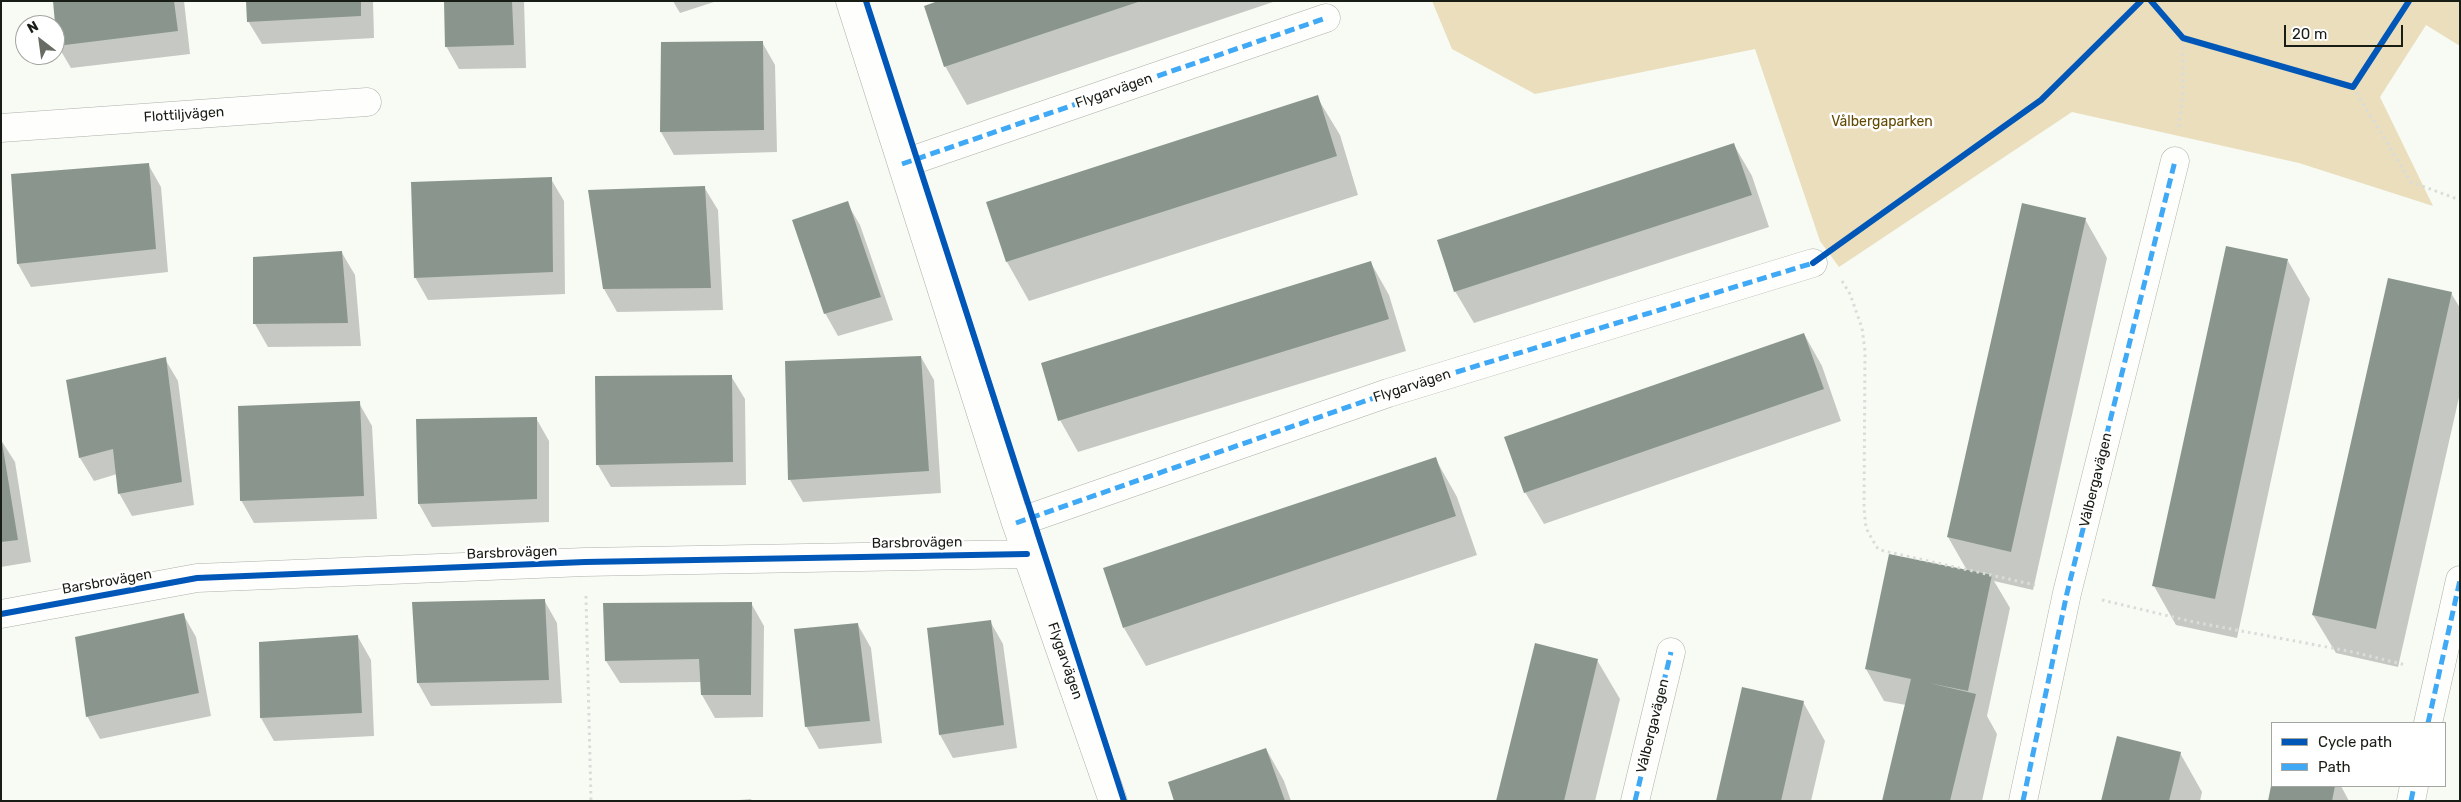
<!DOCTYPE html>
<meta charset="utf-8">
<style>
body{margin:0}
#map{position:relative;width:2461px;height:802px;overflow:hidden;background:#f7fbf4;font-family:Rubik,sans-serif}
canvas{display:block}
.frame{position:absolute;inset:0;border:2px solid #181d15;pointer-events:none}
.legend{position:absolute;left:2271px;top:722px;width:175px;height:65px;box-sizing:border-box;background:#fff;border:1px solid #a3a5a1;margin:0;padding:6px 9px;list-style:none;font-size:15px;color:#181d15}
.legend li{display:flex;align-items:center;gap:10px;height:25px}
.legend b{width:25px;border:1px solid #a3a5a1}
.north{position:absolute;left:15px;top:15px;width:50px;height:50px;box-sizing:border-box;background:#fff;border:1px solid #a3a5a1;border-radius:50%;rotate:330deg;font-size:14px;font-weight:700;line-height:20px;text-align:center;color:#181d15}
.north::after{content:'';display:block;margin:auto;width:18px;height:22px;background:#666b63;clip-path:polygon(50% 0,100% 100%,50% 72%,0 100%)}
.scale{position:absolute;left:2284px;top:25px;width:119px;height:22px;box-sizing:border-box;border:2px solid #181d15;border-top:0;padding-left:6px;font-size:15px;line-height:18px;white-space:nowrap;color:#181d15;-webkit-text-stroke:4px #fff;paint-order:stroke}
</style>
<div id="map">
<canvas width="2461" height="802"></canvas>
<div class="frame"></div>
<ul class="legend">
<li><b style="height:6px;background:#0057b8"></b>Cycle path</li>
<li><b style="height:6px;background:#3fa9f5"></b>Path</li>
</ul>
<div class="north">N</div>
<div class="scale">20 m</div>
</div>
<script>
const ctx = document.querySelector('canvas').getContext('2d');
ctx.lineJoin = 'round';
function fill(path, color) { ctx.fillStyle = color; ctx.fill(path, 'evenodd'); }
const toPath = rows => new Path2D(rows.map(r => 'M' + r).join(''));
function trace(path, color, width, dash) { ctx.strokeStyle = color; ctx.lineWidth = width; ctx.lineCap = dash ? 'butt' : 'round'; ctx.setLineDash(dash || []); ctx.stroke(path); }
function label(font, color, halo, rows, align = 'center') {
  ctx.font = font + ' Rubik,sans-serif'; ctx.lineWidth = 5; ctx.setLineDash([]); ctx.textBaseline = 'middle'; ctx.strokeStyle = halo; ctx.fillStyle = color; for (const [text, x, y, turn = 0] of rows) {
    ctx.save(); ctx.translate(x, y); ctx.rotate((+turn || 0) * Math.PI / 180); ctx.textAlign = isNaN(turn) ? turn : align; if (halo) ctx.strokeText(text, 0, 0); ctx.fillText(text, 0, 0); ctx.restore();
  }
}
fill(toPath([
 [1432,1,2460,1,2460,46,2426,25,2380,97,2433,206,2299,163,2072,112,1839,267,1820,241,1755,49,1535,94,1452,49]
]), '#eadebc');
fill(toPath([
 [54,1,184,1,190,54,71,68,58,46],
 [247,1,373,1,374,38,262,44,248,21],
 [445,1,524,1,526,68,459,69,446,46],
 [673,1,717,1,680,13],
 [942,1,1276,1,967,105,945,66],
 [762,42,775,65,777,152,674,155,661,132,663,43],
 [1317,97,1340,135,1358,195,1029,301,1007,262,988,202],
 [1734,145,1752,176,1769,227,1474,323,1455,291],
 [148,164,161,187,168,272,31,287,18,264,12,175],
 [551,179,564,201,565,294,428,300,415,277],
 [704,187,718,210,723,310,617,312,604,289,589,191],
 [847,203,860,225,893,320,838,336,825,313],
 [2085,219,2107,258,2033,590,1994,581,2010,608,1987,716,1997,734,1982,801,1883,801,1906,705,1884,701,1866,669,1968,572,1948,537],
 [342,253,355,275,361,346,268,347,255,324],
 [2288,261,2310,299,2237,638,2176,625,2154,586],
 [1371,263,1389,295,1406,351,1078,452,1060,420],
 [2451,293,2460,308,2460,393,2398,667,2336,653,2313,615],
 [1804,334,1822,366,1841,421,1544,524,1525,492],
 [921,357,934,380,941,493,803,502,790,480],
 [165,359,178,381,194,505,132,516,119,493,117,474,94,481,80,458,68,381],
 [731,376,745,399,746,485,611,487,598,465],
 [359,403,372,426,377,519,254,523,241,500],
 [536,418,549,441,549,522,432,527,419,504,417,420],
 [1,440,15,462,31,562,1,567],
 [1435,458,1457,497,1477,555,1146,666,1124,628],
 [544,600,557,623,562,703,431,706,418,683],
 [751,603,764,626,763,717,715,718,702,695,701,682,620,683,606,661],
 [183,614,196,637,211,716,100,739,87,716],
 [990,621,1003,644,1017,748,953,758,940,735],
 [858,625,871,648,882,743,819,749,806,726],
 [358,637,371,660,374,736,274,741,261,718,260,643],
 [1597,660,1620,699,1595,801,1498,801],
 [1803,702,1825,741,1811,801,1717,801],
 [1266,749,1284,781,1291,801,1175,801],
 [2180,753,2202,792,2200,801,2103,801],
 [2272,785,2341,786,2349,801,2269,801],
 [751,799,752,801,726,801]
]), '#0003');
fill(toPath([
 [53,1,174,1,178,31,57,46],
 [246,1,361,1,361,16,247,22],
 [444,1,512,1,514,45,445,47],
 [938,1,1138,1,1138,2,944,67,924,6],
 [763,41,764,130,660,132,661,42],
 [1318,95,1337,156,1006,262,986,202],
 [1734,143,1752,195,1454,292,1437,240],
 [149,163,156,249,17,264,11,174],
 [552,177,553,272,414,278,411,182],
 [705,186,711,288,603,289,588,190],
 [848,201,881,297,824,314,792,220],
 [2022,203,2086,218,2011,552,1947,537],
 [2226,246,2288,259,2215,599,2152,586],
 [342,251,348,323,253,324,253,257],
 [1371,261,1389,319,1058,421,1041,363],
 [2388,278,2452,292,2376,629,2312,615],
 [1804,333,1824,389,1524,493,1504,437],
 [921,356,929,471,788,480,785,361],
 [166,357,182,482,118,494,113,449,79,458,66,380],
 [732,375,733,462,596,465,595,376],
 [360,401,364,496,240,501,238,406],
 [537,417,537,499,418,504,416,419],
 [1,436,18,540,1,542],
 [1436,457,1456,516,1123,628,1103,568],
 [1889,554,1992,575,1968,691,1929,683,1976,694,1950,801,1882,801,1911,679,1865,669],
 [545,599,549,680,417,683,412,602],
 [752,602,751,695,701,695,699,659,605,661,603,603],
 [184,613,199,693,86,717,75,637],
 [991,620,1004,725,939,735,927,628],
 [858,623,870,721,805,727,794,629],
 [358,635,362,713,260,718,259,642],
 [1535,643,1598,659,1564,801,1496,801],
 [1742,687,1804,701,1781,801,1716,801],
 [2117,736,2181,752,2169,801,2101,801],
 [1266,748,1285,801,1174,801,1168,782],
 [2271,786,2335,786,2332,801,2268,801]
]), '#8a968d');
const street = toPath([
 [850,1,1016,523,1113,801],
 [1,128,367,102],
 [902,164,1326,18],
 [1016,523,1388,393,1813,263],
 [1,614,197,578,585,562,1027,554],
 [2428,723,2460,580],
 [1635,801,1671,652],
 [2023,801,2067,593,2175,161],
 [2411,801,2414,786]
]);
trace(street, '#acb1a9', 29);
trace(toPath([
 [2353,87,2411,182,2460,200],
 [2179,127,2183,95,2183,38],
 [1842,281,1850,294,1862,328,1865,351,1864,508,1866,528,1872,539,1878,549,1884,551,2035,585],
 [586,596,591,801],
 [2102,600,2194,622,2353,652,2406,665]
]), '#dadcd9', 3, [2.5, 4]);
trace(street, '#fefefd', 28);
trace(toPath([
 [902,164,1326,18],
 [1016,523,1388,393,1813,263],
 [2428,723,2460,580],
 [1635,801,1671,652],
 [2023,801,2067,593,2175,161],
 [2411,801,2414,786]
]), '#3fa9f5', 5, [10, 5]);
trace(toPath([
 [866,1,1124,801],
 [2151,1,2183,38,2353,87,2409,1],
 [1813,263,2041,100,2141,1],
 [1,614,197,578,585,562,1027,554]
]), '#0057b8', 6);
label('14px', '#181d15', '#fff', [
 ["Flygarvägen",1114,91,-19],
 ["Flottiljvägen",184,115,-4],
 ["Flygarvägen",1412,386,-18],
 ["Vålbergavägen",2096,480,-76],
 ["Barsbrovägen",917,543,-1],
 ["Barsbrovägen",512,553,-2],
 ["Barsbrovägen",107,582,-10],
 ["Flygarvägen",1065,661,71],
 ["Vålbergavägen",1653,726,-76]
]);
label('14px', '#634900', '#fff', [
 ["Vålbergaparken",1882,122]
]);
</script>
